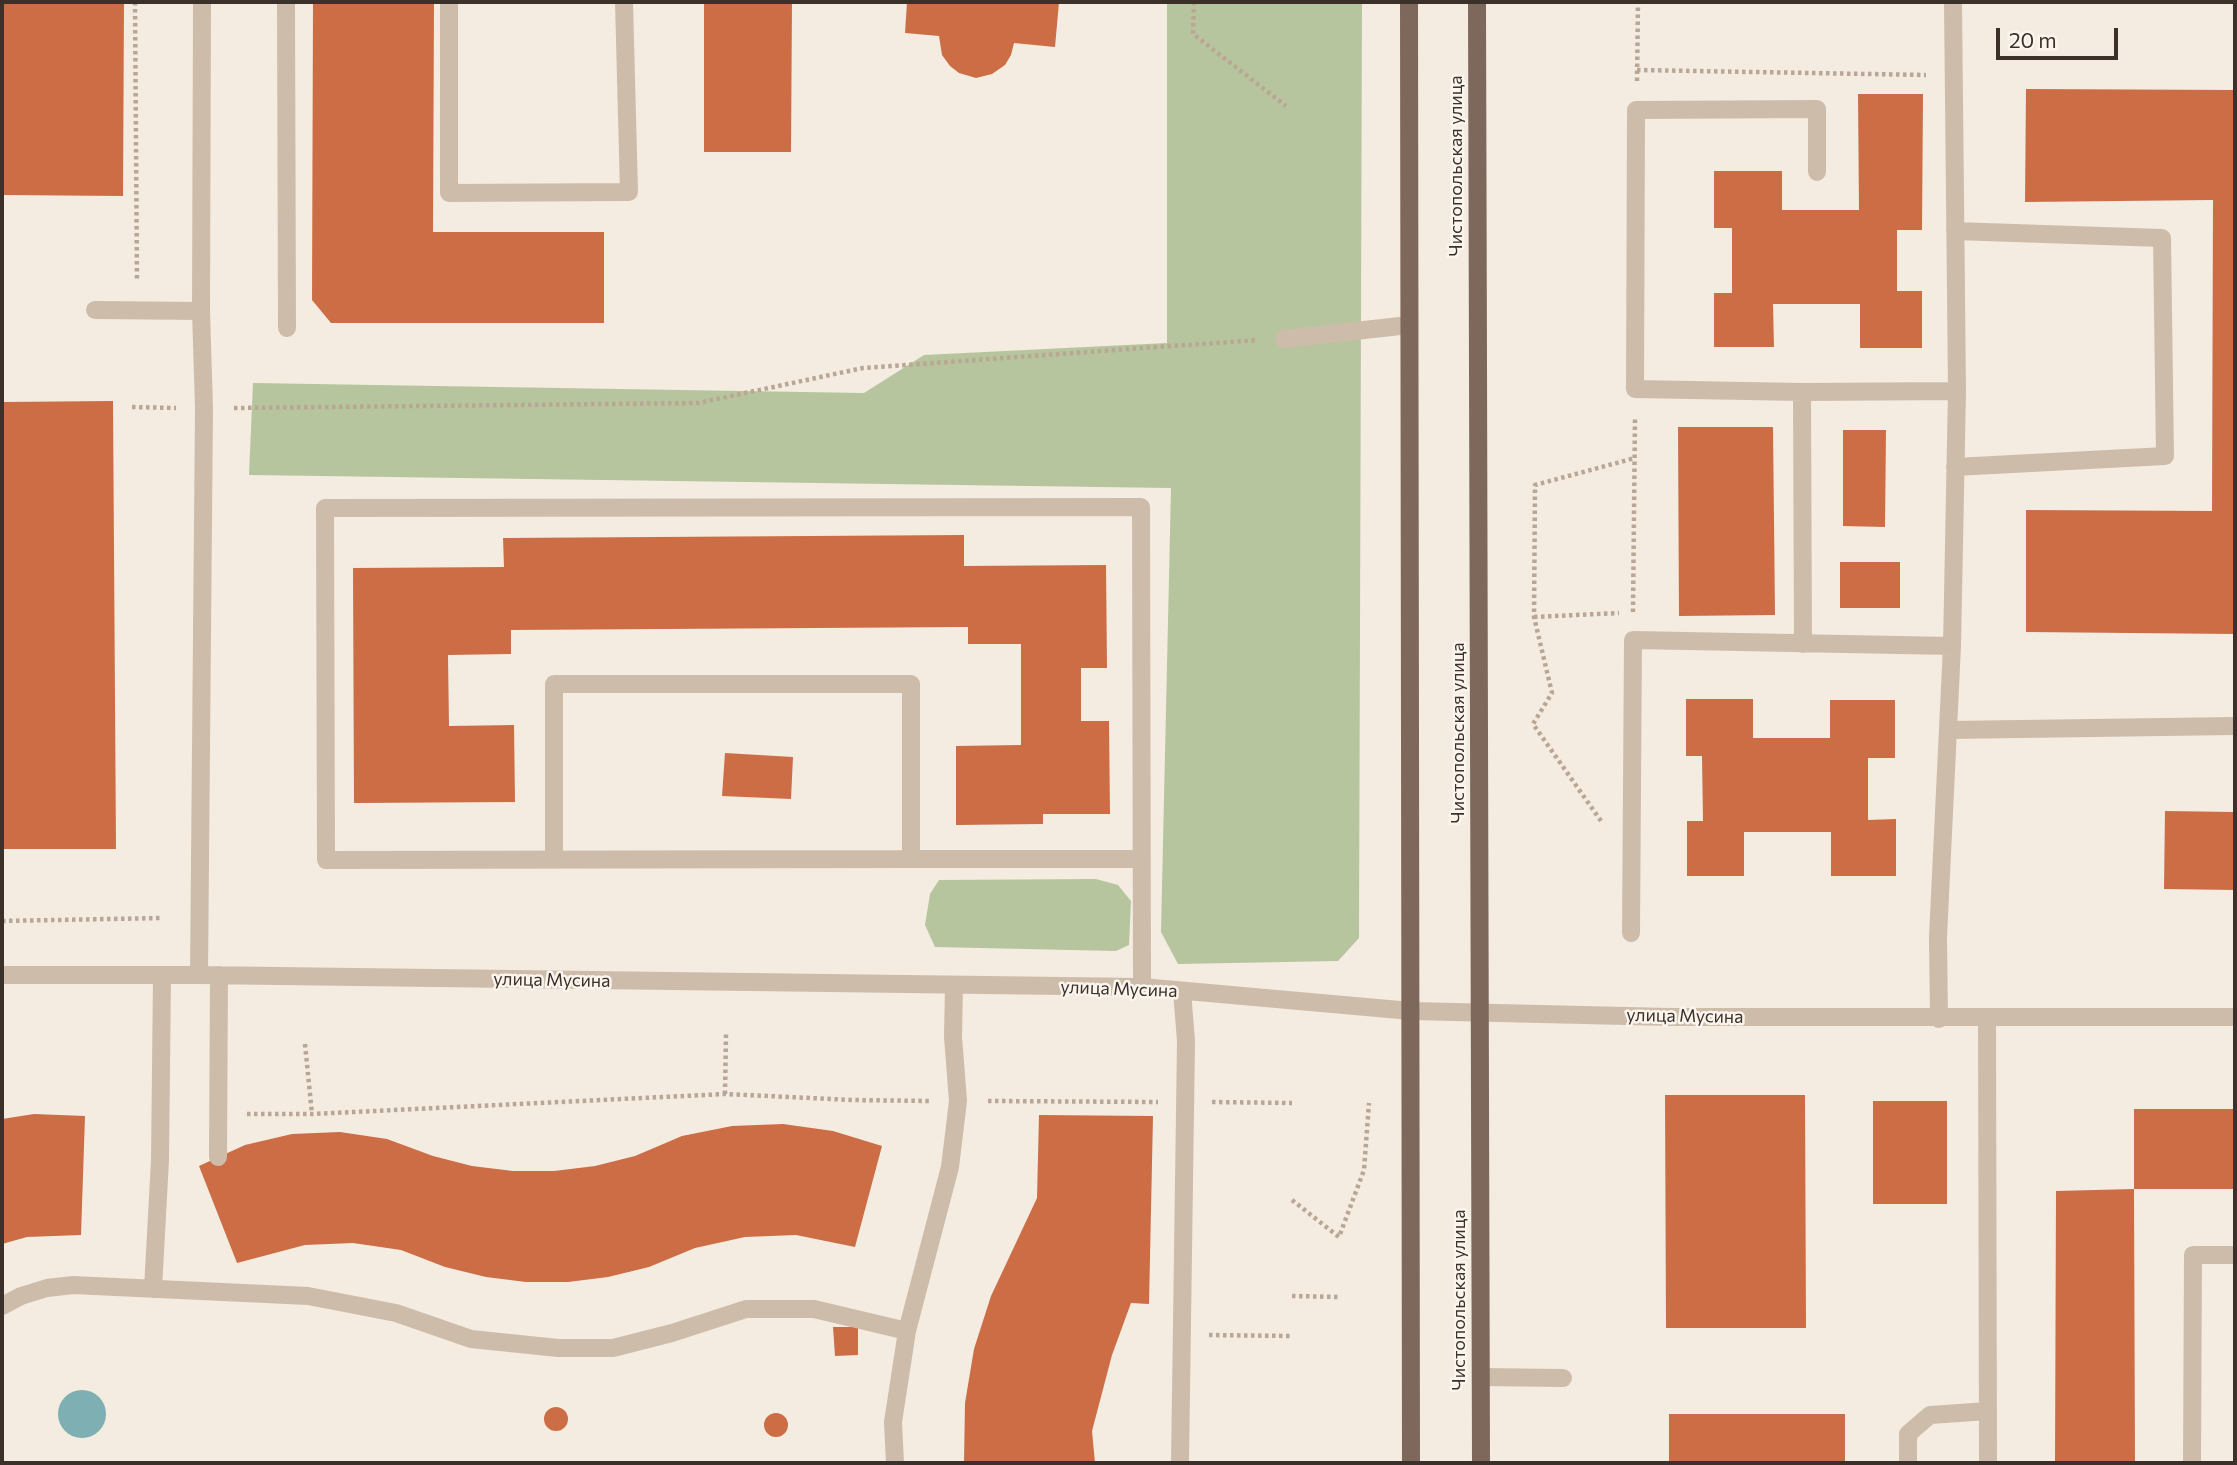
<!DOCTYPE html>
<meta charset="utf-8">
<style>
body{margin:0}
#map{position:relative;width:2237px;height:1465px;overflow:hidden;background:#f4ece0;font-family:Commissioner,sans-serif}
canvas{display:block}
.frame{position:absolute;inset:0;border:4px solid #3b302a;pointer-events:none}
.scale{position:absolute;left:1996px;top:28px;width:122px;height:32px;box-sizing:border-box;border:4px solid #3b302a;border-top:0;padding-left:9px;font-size:21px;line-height:24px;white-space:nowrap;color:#3b302a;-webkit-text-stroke:5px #fbf5ed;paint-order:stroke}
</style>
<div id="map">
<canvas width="2237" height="1465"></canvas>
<div class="frame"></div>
<div class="scale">20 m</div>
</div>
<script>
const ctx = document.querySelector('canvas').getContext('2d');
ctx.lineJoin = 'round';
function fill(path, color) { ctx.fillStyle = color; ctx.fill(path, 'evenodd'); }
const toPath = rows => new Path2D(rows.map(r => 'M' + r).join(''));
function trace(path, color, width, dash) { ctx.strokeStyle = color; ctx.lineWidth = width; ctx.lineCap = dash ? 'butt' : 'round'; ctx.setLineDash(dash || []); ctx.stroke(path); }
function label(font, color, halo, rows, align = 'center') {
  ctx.font = font + ' Commissioner,sans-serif'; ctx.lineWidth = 5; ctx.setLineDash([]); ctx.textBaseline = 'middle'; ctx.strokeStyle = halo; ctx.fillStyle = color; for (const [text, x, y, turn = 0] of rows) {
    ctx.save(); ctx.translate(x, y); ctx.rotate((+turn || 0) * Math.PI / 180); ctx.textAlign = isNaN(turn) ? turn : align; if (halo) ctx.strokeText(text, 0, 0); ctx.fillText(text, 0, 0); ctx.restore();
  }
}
fill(toPath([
 [1167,2,1362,2,1359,938,1338,961,1178,964,1161,932,1171,488,249,475,253,383,864,393,924,355,1167,343],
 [1096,879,1118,885,1131,901,1129,945,1116,951,935,947,925,925,930,894,939,880]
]), '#b6c59e');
fill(toPath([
 '58 1414a24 24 0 1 1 48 0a24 24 0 1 1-48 0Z'
]), '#7dafb3');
fill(toPath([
 [2,2,124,2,123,196,2,195],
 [313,2,434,2,433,232,604,232,604,323,331,323,312,300],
 [704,2,792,2,791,152,704,152],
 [907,2,1059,2,1055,47,1014,43,1011,55,1005,65,992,74,976,78,959,73,950,66,942,55,939,36,905,33],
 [2026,89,2235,90,2235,634,2026,632,2026,510,2212,511,2213,200,2025,202],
 [1858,94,1923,94,1922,230,1897,230,1897,291,1922,291,1922,348,1860,348,1860,304,1773,304,1774,347,1714,347,1714,293,1732,293,1732,228,1714,228,1714,171,1782,171,1782,210,1859,210],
 [113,401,116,849,2,849,2,402],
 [1678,427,1773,427,1775,615,1679,616],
 [1843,430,1886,430,1885,527,1843,526],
 [964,535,964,566,1106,565,1107,668,1081,668,1081,721,1109,721,1110,814,1043,814,1043,824,956,825,956,746,1021,745,1021,644,968,644,968,627,511,630,511,654,448,655,449,726,514,725,515,802,354,803,353,568,504,567,503,538],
 [1840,562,1900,562,1900,608,1840,608],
 [1686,699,1753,699,1753,738,1830,738,1830,700,1895,700,1895,758,1868,758,1868,820,1896,819,1896,876,1831,876,1831,832,1744,832,1744,876,1687,876,1687,821,1703,821,1702,756,1686,756],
 [725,753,793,757,791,799,722,796],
 [2165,811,2235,812,2235,890,2164,889],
 [1665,1095,1805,1095,1806,1328,1666,1328],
 [1873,1101,1947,1101,1947,1204,1873,1204],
 [2134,1109,2235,1109,2235,1189,2134,1189],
 [34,1114,85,1116,81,1235,27,1237,2,1244,2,1119],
 [1039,1115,1153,1116,1149,1304,1131,1303,1112,1355,1092,1431,1095,1463,964,1463,965,1403,974,1349,991,1296,1037,1198],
 [783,1124,833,1131,882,1146,855,1247,796,1235,745,1237,695,1248,649,1267,608,1277,568,1282,526,1282,486,1277,445,1267,401,1250,353,1243,305,1245,237,1263,199,1166,245,1145,292,1134,340,1132,387,1139,433,1156,472,1166,513,1171,554,1171,595,1166,635,1156,682,1136,732,1126],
 [2134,1189,2135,1463,2055,1463,2056,1191],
 [833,1327,858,1327,858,1355,835,1356],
 '544 1419a12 12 0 1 1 24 0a12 12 0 1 1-24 0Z',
 '764 1425a12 12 0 1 1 24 0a12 12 0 1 1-24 0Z',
 [1669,1414,1845,1414,1845,1463,1669,1463]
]), '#cc6d46');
trace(toPath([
 [135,2,137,281],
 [1194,2,1193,34,1286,106],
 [1637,70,1926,75],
 [1637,81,1638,2],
 [132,407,176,408],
 [234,408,698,403,863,368,1257,340],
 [1633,612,1635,418],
 [1534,617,1619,613],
 [1601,821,1533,724,1552,693,1534,617,1535,485,1635,458],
 [2,921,162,918],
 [305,1044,312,1114],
 [725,1094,726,1034],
 [988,1101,1158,1102],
 [1212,1102,1292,1103],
 [247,1114,312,1114,725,1094,852,1100,931,1101],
 [1292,1200,1339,1237,1364,1170,1369,1103],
 [1292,1296,1339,1297],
 [1209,1335,1292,1336]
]), '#baa694', 4.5, [3.5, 3.5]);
trace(toPath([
 [286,2,287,328],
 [449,2,449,193,629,192,624,2],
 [1817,172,1817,109,1636,110,1635,389,1802,392,1957,391],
 [1955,231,2162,238,2165,456,1955,467],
 [95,310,201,311],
 [1284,339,1409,325],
 [1802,392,1803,644],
 [1949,730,2235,726],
 [911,859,326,860,325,508,1141,507,1142,987],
 [554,860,554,684,911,684,911,859,1141,859],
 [1631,933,1633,640,1952,646],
 [2,975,199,975,1142,987,1411,1011,1670,1017,2235,1017],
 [199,975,204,408,201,311,202,2],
 [1987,1018,1988,1463],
 [1939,1019,1938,937,1952,646,1957,391,1953,2],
 [218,1157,219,975],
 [153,1289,160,1160,162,975],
 [2,1306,21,1296,47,1288,73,1285,308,1296,396,1313,471,1339,558,1348,613,1348,672,1333,746,1309,814,1309,907,1331],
 [1481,1377,1563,1378],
 [895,1463,893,1422,907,1331,950,1167,958,1101,953,1037,954,985],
 [1180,1463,1186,1041,1182,991],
 [1908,1463,1908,1434,1930,1415,1988,1411],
 [2192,1463,2193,1255,2235,1255]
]), '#cebcaa', 18);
trace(toPath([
 [1409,2,1411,1463],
 [1477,2,1481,1463]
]), '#7e685b', 18);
label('18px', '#3b302a', '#fbf5ed', [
 ["Чистопольская улица",1456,166,-90],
 ["Чистопольская улица",1458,733,-90],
 ["улица Мусина",552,980,1],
 ["улица Мусина",1119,989,2],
 ["улица Мусина",1685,1016,1],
 ["Чистопольская улица",1459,1300,-90]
]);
</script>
